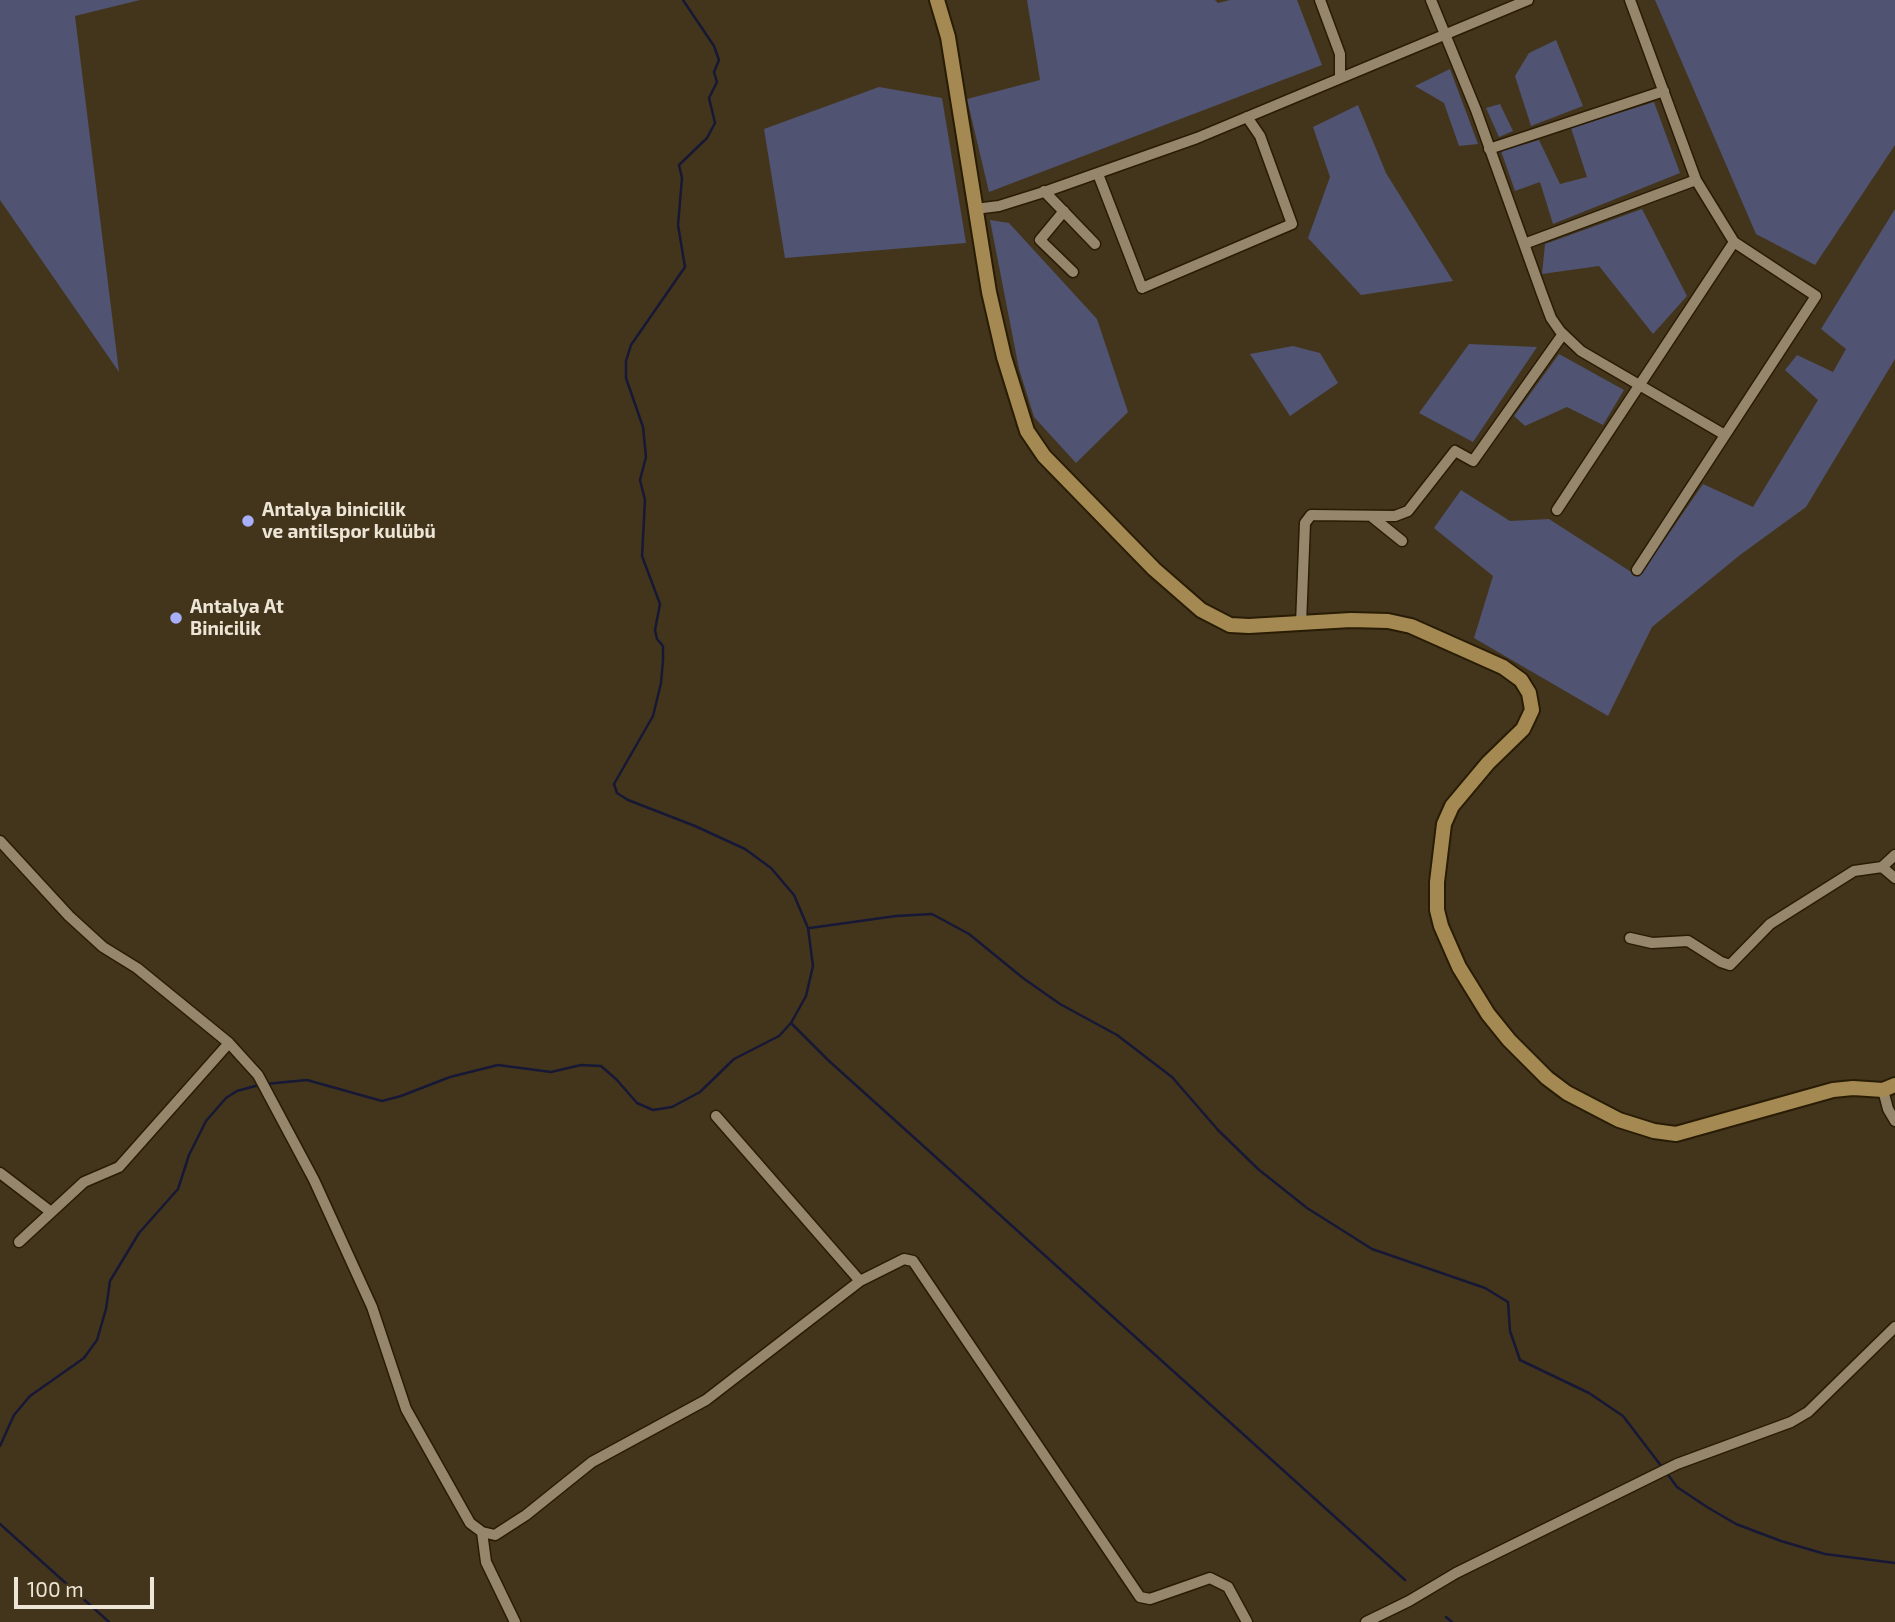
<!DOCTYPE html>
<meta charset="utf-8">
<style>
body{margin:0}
#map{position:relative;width:1895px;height:1622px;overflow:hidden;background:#43351c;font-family:"Exo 2",sans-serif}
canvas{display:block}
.scale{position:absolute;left:14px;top:1577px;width:140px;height:32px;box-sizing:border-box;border:4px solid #ede5d6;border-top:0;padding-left:9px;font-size:21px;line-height:24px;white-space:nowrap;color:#ede5d6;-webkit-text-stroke:5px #43351c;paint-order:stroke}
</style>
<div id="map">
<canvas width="1895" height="1622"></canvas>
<div class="scale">100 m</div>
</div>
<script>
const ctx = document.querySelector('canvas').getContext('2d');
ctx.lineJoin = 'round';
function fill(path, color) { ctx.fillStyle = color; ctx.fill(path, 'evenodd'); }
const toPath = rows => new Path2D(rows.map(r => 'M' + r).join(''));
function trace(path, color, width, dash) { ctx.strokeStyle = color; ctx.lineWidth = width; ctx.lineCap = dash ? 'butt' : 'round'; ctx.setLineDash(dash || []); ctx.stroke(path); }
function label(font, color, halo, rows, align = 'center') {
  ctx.font = font + ' "Exo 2",sans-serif'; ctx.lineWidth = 7; ctx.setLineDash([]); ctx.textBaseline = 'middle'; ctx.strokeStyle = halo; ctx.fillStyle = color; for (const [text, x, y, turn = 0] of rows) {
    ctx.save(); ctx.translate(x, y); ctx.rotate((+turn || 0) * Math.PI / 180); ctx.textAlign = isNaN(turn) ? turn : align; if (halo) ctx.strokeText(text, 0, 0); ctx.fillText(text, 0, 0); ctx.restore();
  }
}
fill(toPath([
 [0,0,140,0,75,16,119,372,0,200],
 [1027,0,1215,0,1218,3,1230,0,1297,0,1322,65,989,192,967,99,1040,80],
 [1655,0,1895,0,1895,145,1815,265,1756,234],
 [1556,40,1583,106,1531,126,1515,76,1529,53],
 [1450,69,1478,144,1459,146,1444,103,1415,86],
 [879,87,942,98,966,243,785,258,764,129],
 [1654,102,1680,173,1553,224,1540,182,1515,191,1501,151,1539,140,1560,184,1587,177,1571,128],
 [1500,104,1513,131,1499,137,1486,108],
 [1358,105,1386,173,1453,281,1361,295,1308,238,1330,177,1313,127],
 [1642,209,1687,296,1653,334,1599,266,1542,274,1545,244],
 [1895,209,1895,359,1806,507,1740,555,1652,627,1608,716,1474,638,1493,576,1434,528,1461,490,1510,521,1549,519,1639,577,1703,484,1753,507,1818,400,1785,370,1797,355,1833,372,1846,349,1821,329],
 [990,220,1009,223,1097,319,1128,412,1076,463,1034,417,1019,369],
 [1469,344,1537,347,1473,442,1419,413],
 [1293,346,1320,353,1338,383,1290,416,1250,354],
 [1559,354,1624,390,1603,425,1567,407,1525,426,1514,416]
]), '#505371');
trace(toPath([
 [810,928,896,916,932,914,969,934,1023,978,1060,1004,1117,1035,1172,1077,1218,1130,1258,1169,1307,1208,1372,1249,1485,1288,1508,1302,1510,1331,1520,1360,1589,1393,1623,1416,1662,1467],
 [791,1023,828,1060,1405,1580],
 [265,1084,307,1080,382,1101,401,1096,450,1077,498,1065,551,1072,581,1065,601,1066,617,1080,637,1103,653,1110,672,1107,700,1092,734,1059,779,1036,791,1023,806,996,813,966,808,928,794,895,771,868,745,849,695,826,628,800,617,793,614,784,653,716,661,683,663,660,663,646,657,639,655,630,660,604,642,556,645,500,640,480,646,457,643,427,626,378,626,361,631,345,685,267,678,225,682,178,679,165,707,138,715,123,709,98,717,82,714,72,719,60,714,46,683,0],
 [0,1446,14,1415,30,1396,84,1358,97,1340,106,1309,110,1281,139,1233,178,1189,189,1155,206,1121,226,1098,237,1091,259,1085],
 [1666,1472,1677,1487,1707,1507,1736,1524,1781,1541,1825,1554,1895,1563],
 [0,1524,109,1622],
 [1446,1617,1452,1622]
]), '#171836', 2.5);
const street = toPath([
 [1320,0,1340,54,1340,78],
 [1431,0,1476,110,1542,294,1551,318,1560,331,1581,351,1725,435],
 [1630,0,1696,180,1734,242,1816,296,1637,570],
 [1489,149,1664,91],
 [1098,174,1142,288,1292,224,1260,136,1247,117],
 [1044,191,1095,244],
 [975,209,999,206,1047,191,1197,138,1528,0],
 [1064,211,1040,240,1073,272],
 [1524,244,1696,180],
 [1557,510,1734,242],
 [1371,516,1402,541],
 [1301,624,1305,523,1311,515,1395,516,1408,511,1455,451,1473,461,1563,334],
 [0,841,69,916,103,947,137,968,229,1043,258,1075,314,1180,372,1307,406,1409,470,1523,482,1532,495,1535,526,1515,592,1462,706,1400,860,1281,904,1259,913,1261,1140,1597,1150,1599,1210,1578,1228,1587,1247,1622],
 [1882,867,1895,855],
 [1630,938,1652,943,1688,941,1721,962,1730,965,1770,924,1854,871,1882,867,1895,878],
 [1883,1090,1888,1109,1895,1121],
 [716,1116,860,1281],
 [0,1173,51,1212],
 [19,1242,84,1182,119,1167,229,1043],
 [482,1532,486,1562,515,1622],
 [1366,1622,1409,1601,1456,1573,1677,1464,1791,1422,1808,1412,1895,1327]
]);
const secondary = toPath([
 [937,0,948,37,989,292,1004,357,1027,431,1044,456,1154,569,1201,610,1230,625,1249,626,1351,620,1388,621,1411,626,1503,667,1521,680,1529,693,1532,710,1523,729,1488,763,1452,806,1444,824,1437,882,1437,910,1441,926,1459,967,1488,1014,1509,1040,1547,1078,1567,1093,1619,1120,1654,1131,1676,1134,1833,1090,1853,1088,1883,1090,1895,1085]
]);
trace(street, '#291c04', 13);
trace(secondary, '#291c04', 18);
trace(street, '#96866c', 10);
trace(secondary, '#a48952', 14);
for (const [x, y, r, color] of [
 [248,521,7,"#a8b0fc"],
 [176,618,7,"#a8b0fc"]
]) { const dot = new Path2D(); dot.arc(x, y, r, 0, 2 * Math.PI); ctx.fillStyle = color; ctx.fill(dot); trace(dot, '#43351c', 2.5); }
label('bold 19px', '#ede5d6', '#43351c', [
 ["Antalya binicilik",262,510],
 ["ve antilspor kulübü",262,532],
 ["Antalya At",190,607],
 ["Binicilik",190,629]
], 'left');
</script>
